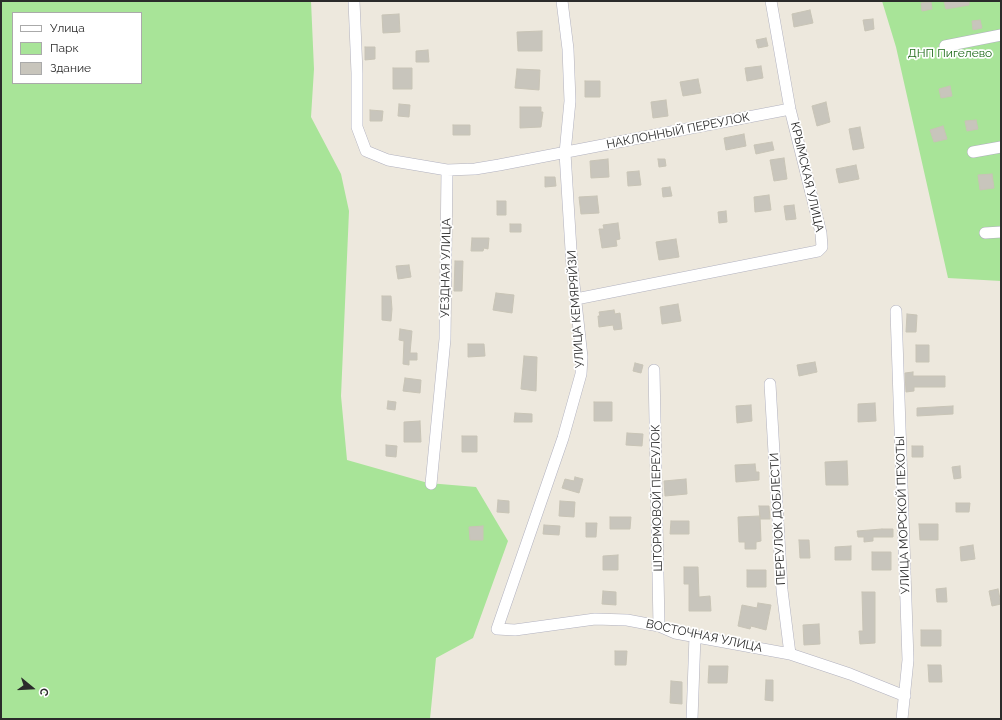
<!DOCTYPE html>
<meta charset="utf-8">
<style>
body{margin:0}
#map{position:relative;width:1002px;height:720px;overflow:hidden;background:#ede8dd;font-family:Raleway,sans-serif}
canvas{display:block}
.frame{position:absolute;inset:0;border:2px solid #2b2b2b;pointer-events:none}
.legend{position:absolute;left:12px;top:12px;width:130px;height:72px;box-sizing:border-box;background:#fff;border:1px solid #aaa;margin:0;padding:5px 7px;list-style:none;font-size:12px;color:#2b2b2b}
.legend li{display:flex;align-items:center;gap:8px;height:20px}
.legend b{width:20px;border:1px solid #aaa}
.north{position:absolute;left:12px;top:668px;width:40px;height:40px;-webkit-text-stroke:3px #fff;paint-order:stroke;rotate:108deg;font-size:11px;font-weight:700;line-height:16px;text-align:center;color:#2b2b2b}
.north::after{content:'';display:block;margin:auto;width:14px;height:18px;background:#2b2b2b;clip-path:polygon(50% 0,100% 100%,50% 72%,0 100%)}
</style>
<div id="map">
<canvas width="1002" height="720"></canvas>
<div class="frame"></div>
<ul class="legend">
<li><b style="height:5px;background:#fff"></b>Улица</li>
<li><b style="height:11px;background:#a8e498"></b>Парк</li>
<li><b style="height:11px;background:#c8c5bc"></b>Здание</li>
</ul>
<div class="north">С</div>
</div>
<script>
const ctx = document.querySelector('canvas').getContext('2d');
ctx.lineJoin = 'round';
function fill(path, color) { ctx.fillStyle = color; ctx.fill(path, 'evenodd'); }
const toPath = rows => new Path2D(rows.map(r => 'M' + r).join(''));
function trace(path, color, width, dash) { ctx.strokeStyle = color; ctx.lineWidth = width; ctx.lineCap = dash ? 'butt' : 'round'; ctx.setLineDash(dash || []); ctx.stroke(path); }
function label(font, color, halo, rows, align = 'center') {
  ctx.font = font + ' Raleway,sans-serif'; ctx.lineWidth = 3.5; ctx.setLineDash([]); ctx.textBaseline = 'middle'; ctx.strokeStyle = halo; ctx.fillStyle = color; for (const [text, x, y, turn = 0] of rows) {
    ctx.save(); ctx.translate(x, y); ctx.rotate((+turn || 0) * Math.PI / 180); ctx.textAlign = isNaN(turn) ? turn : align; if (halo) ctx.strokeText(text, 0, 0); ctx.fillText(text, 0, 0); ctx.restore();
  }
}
fill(toPath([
 [1,1,311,1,314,69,311,117,341,174,349,211,341,396,347,460,428,483,476,487,508,541,473,638,436,658,430,719,1,719],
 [13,13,141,13,141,83,13,83],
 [882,1,1001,1,1001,281,948,278,896,47]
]), '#a8e498');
const building = toPath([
 [944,1,969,1,969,5,946,9,944,1],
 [931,2,932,9,922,11,921,3,931,2],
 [810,10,813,23,794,27,792,14,810,10],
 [399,14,400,32,383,33,382,15,399,14],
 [873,19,874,29,865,31,863,20,873,19],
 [980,20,982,28,973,30,972,21,980,20],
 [542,31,542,51,518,51,517,32,542,31],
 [766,38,768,46,758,48,756,40,766,38],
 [365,47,375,47,375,59,365,60,365,47],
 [428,50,429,62,416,62,416,51,428,50],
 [761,66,763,78,747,81,745,68,761,66],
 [393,68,412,68,412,89,393,89,393,68],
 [517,69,540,70,539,90,515,88,517,69],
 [698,79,701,93,683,96,680,82,698,79],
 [585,81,600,81,600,97,585,97,585,81],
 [950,86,952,96,941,98,939,89,950,86],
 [666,100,668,116,653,118,651,102,666,100],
 [826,102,830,122,817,126,812,106,826,102],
 [399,104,410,105,409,117,398,116,399,104],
 [520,107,541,107,541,112,543,112,541,127,520,128,520,107],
 [370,110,383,111,382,121,370,121,370,110],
 [976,120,978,129,967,131,965,121,976,120],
 [453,125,470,125,470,135,453,135,453,125],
 [943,126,947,139,934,142,930,130,943,126],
 [860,127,864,148,853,150,849,129,860,127],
 [744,134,746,146,726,150,724,138,744,134],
 [772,142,774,150,756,154,754,145,772,142],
 [784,158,787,179,774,181,770,160,784,158],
 [608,159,609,177,591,178,590,161,608,159],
 [658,159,665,159,666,166,659,167,658,159],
 [856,165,859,179,839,183,836,169,856,165],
 [639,171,641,185,628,186,627,172,639,171],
 [992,174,994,188,980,190,978,175,992,174],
 [545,177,555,177,556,186,545,187,545,177],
 [670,187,672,196,663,197,662,188,670,187],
 [769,195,771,210,755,212,754,197,769,195],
 [597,196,599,213,581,214,579,197,597,196],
 [497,201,506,201,506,215,497,215,497,201],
 [794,205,796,219,786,220,784,206,794,205],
 [726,211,727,222,719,223,718,212,726,211],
 [618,223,620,239,616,240,617,246,602,248,599,229,604,229,603,225,618,223],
 [510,224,521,224,521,232,510,232,510,224],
 [472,238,489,238,488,249,484,248,483,251,471,251,472,238],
 [676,239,679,257,659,260,656,242,676,239],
 [455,261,463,261,462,291,454,291,455,261],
 [409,265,411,277,398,279,396,266,409,265],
 [496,293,514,295,512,313,493,310,496,293],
 [382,296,391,296,392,309,391,321,382,320,382,296],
 [678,304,681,321,662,324,660,307,678,304],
 [614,310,615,314,620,313,622,329,614,330,613,325,599,327,598,316,600,316,599,312,614,310],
 [907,314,917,315,916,332,906,332,907,314],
 [400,329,412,331,410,353,417,353,417,360,409,360,409,365,403,364,404,341,399,340,400,329],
 [468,344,484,344,485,356,468,357,468,344],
 [916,345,929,345,929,362,916,362,916,345],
 [524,356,537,357,536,391,521,389,524,356],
 [815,362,817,372,799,376,797,365,815,362],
 [635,363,643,365,641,373,633,371,635,363],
 [913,372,913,376,945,376,945,387,914,387,914,391,906,392,905,373,913,372],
 [405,378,421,380,420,393,403,391,405,378],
 [388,401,396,402,395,410,387,409,388,401],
 [594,402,612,402,612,421,594,421,594,402],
 [875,403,876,421,858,422,858,404,875,403],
 [751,405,752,421,737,423,736,406,751,405],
 [953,406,953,414,917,416,917,408,953,406],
 [515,413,532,414,532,422,514,422,515,413],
 [420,421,421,442,404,442,404,422,420,421],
 [627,433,643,434,642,446,626,445,627,433],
 [462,436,477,436,477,452,462,452,462,436],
 [386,445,397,446,396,457,386,456,386,445],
 [912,446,923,446,923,457,912,457,912,446],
 [847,461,848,485,826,485,825,462,847,461],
 [755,464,756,472,759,472,759,480,736,482,735,465,755,464],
 [960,466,961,478,954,479,952,467,960,466],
 [575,477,583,479,579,493,562,488,565,479,574,481,575,477],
 [686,479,687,494,665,496,664,481,686,479],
 [498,500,509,501,509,513,497,512,498,500],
 [560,501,575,502,574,517,559,516,560,501],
 [956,503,970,503,969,512,956,512,956,503],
 [759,506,769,506,770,519,760,519,759,506],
 [760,516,761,541,756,542,756,549,745,549,745,542,739,542,738,517,760,516],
 [610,517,631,517,630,529,610,529,610,517],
 [671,521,689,521,689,534,670,534,671,521],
 [586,523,597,523,596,537,586,537,586,523],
 [919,524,938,524,938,540,920,540,919,524],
 [544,525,560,526,559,535,543,534,544,525],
 [483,526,483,540,470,540,469,527,483,526],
 [882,529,893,529,893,537,873,537,873,541,864,542,864,537,858,537,857,531,882,529],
 [799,540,809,540,810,558,800,558,799,540],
 [973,545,975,559,961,561,960,547,973,545],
 [851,546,851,560,835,560,835,547,851,546],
 [872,552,891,552,891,570,872,570,872,552],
 [618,555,618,570,603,570,603,556,618,555],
 [684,567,698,567,699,597,710,596,711,611,689,611,689,584,684,584,684,567],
 [747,570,766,570,766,587,747,587,747,570],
 [946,588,947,602,937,602,936,589,946,588],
 [998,589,1001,604,992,606,989,591,998,589],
 [603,591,616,592,616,605,602,604,603,591],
 [862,592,875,592,875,643,860,644,859,631,863,631,862,592],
 [758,603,771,605,766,630,751,626,750,629,738,626,742,605,757,608,758,603],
 [819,624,820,644,804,645,803,625,819,624],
 [921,630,941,630,941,646,921,646,921,630],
 [615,651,627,651,626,665,615,665,615,651],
 [928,665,941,665,942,682,929,682,928,665],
 [709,666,728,666,727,683,708,683,709,666],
 [766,680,773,680,773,701,765,700,766,680],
 [671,681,682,682,682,704,670,703,671,681]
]);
fill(building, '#c8c5bc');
trace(building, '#c8c4b6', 1);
const street = toPath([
 [354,1,357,73,357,127,366,151,388,160,447,170],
 [562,1,568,49,570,101,565,153,572,266,582,357,581,374,563,438,497,629,515,630,595,619,627,620,659,626,675,633,790,654,850,674,905,696],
 [945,46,1001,35],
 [973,152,1001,147],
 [985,233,1001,232],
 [576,299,818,251,822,247,821,233,790,109,771,1],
 [896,311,908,660,902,719],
 [654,370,659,626],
 [770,384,782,590,790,654],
 [431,484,445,339,447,170,475,169,499,165,790,109],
 [692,719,695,636]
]);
trace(street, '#b1b1bf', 12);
trace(street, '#fff', 11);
label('12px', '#1f6a19', '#fff', [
 ["ДНП Пигелево",950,53]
]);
label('12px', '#2b2b2b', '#fff', [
 ["НАКЛОННЫЙ ПЕРЕУЛОК",678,131,-11],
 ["КРЫМСКАЯ УЛИЦА",807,177,77],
 ["УЕЗДНАЯ УЛИЦА",446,268,-89],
 ["УЛИЦА КЕМЯРЯЙЗИ",576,309,-94],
 ["ШТОРМОВОЙ ПЕРЕУЛОК",657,498,-91],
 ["УЛИЦА МОРСКОЙ ПЕХОТЫ",903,515,-92],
 ["ПЕРЕУЛОК ДОБЛЕСТИ",778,519,-93],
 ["ВОСТОЧНАЯ УЛИЦА",704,636,12]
]);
</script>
